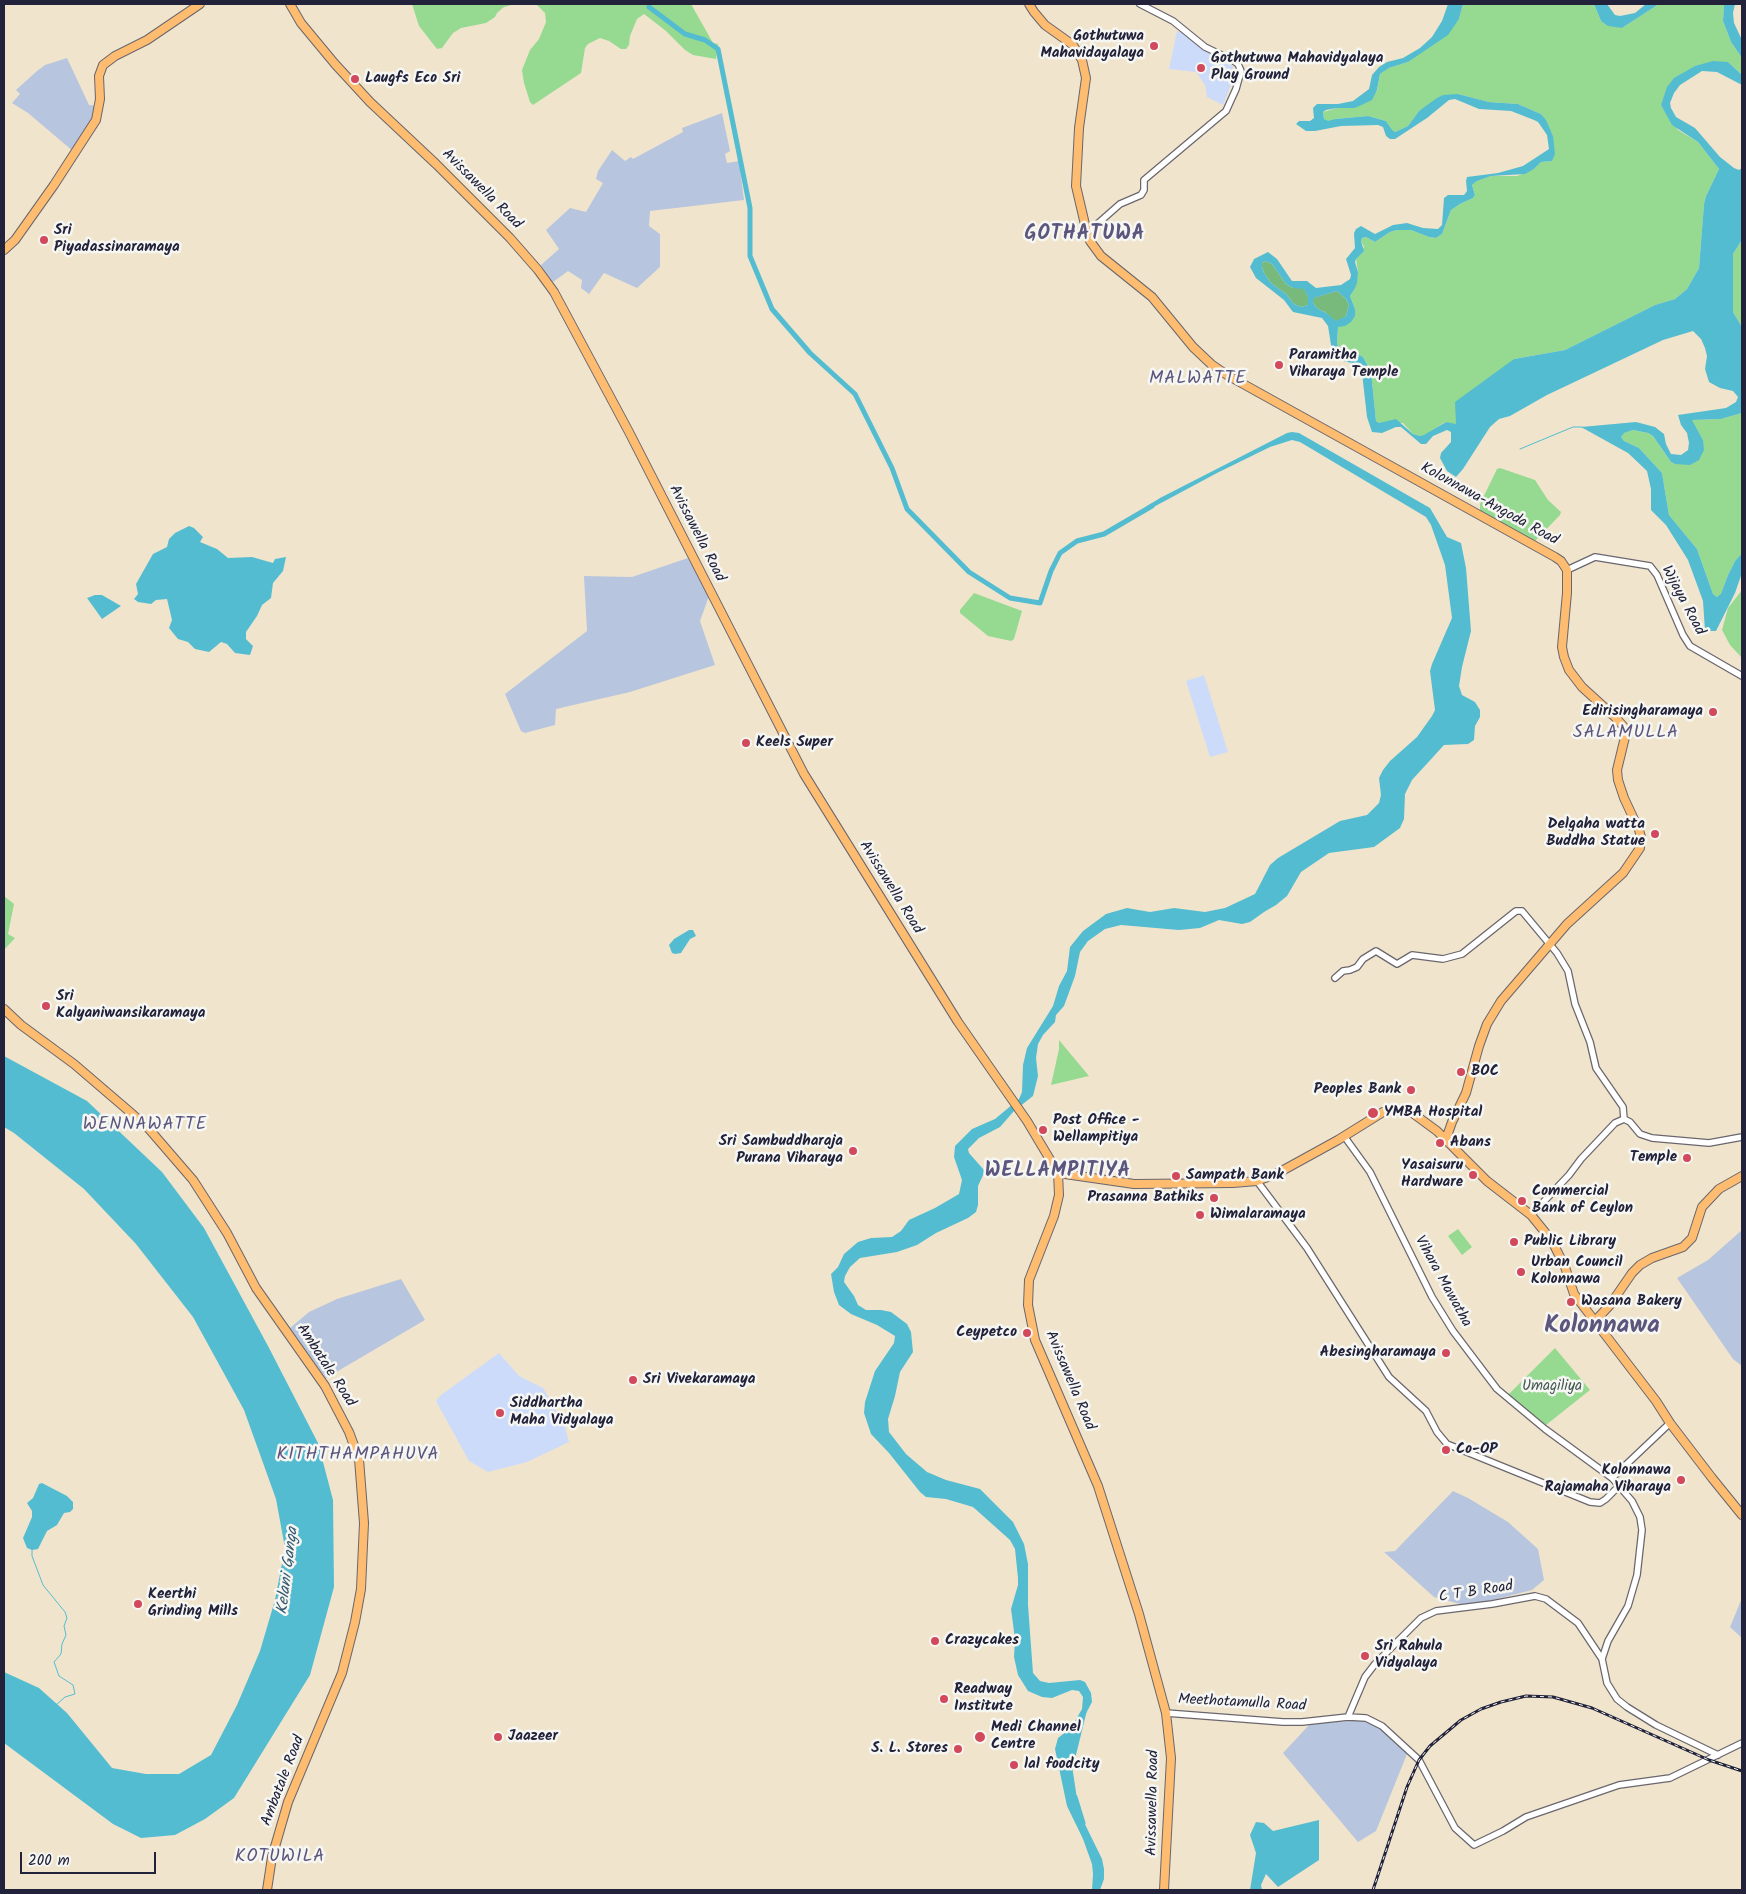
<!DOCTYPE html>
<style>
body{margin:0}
#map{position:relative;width:1746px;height:1894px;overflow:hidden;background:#f0e5cc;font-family:Kalam,sans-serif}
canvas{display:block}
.frame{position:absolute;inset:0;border:5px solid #22223b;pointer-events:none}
.scale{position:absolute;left:20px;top:1852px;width:136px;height:22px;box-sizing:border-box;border:2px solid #22223b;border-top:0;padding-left:6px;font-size:15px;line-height:18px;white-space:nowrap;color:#22223b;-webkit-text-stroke:4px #f6f6f2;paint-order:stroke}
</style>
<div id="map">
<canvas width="1746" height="1894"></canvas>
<div class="frame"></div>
<div class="scale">200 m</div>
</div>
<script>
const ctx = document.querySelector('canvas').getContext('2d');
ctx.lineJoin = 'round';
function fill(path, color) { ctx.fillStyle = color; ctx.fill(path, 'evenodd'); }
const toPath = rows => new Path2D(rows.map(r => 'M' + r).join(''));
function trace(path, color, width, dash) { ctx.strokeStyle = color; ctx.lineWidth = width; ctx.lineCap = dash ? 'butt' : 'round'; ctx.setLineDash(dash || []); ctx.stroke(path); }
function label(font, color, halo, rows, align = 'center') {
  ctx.font = font + ' Kalam,sans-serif'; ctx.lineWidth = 5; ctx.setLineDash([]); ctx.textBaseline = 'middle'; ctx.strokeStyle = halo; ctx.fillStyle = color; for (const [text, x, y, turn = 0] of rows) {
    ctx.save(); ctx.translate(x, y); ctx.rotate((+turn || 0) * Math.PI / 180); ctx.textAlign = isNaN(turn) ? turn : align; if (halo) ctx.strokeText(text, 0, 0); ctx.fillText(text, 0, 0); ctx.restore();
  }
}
fill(toPath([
 [1177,31,1188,36,1208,53,1230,63,1233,67,1234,72,1231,85,1223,105,1207,97,1205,85,1196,72,1169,69],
 [1204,675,1228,752,1210,757,1186,681],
 [499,1353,519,1376,543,1388,564,1424,569,1442,527,1462,488,1472,469,1461,436,1401,441,1395]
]), '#ccdbfa');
fill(toPath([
 [67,58,89,105,99,106,93,122,74,152,28,113,12,103,20,94,16,90,37,71,45,65],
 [722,113,730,151,725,154,727,163,739,161,744,200,650,211,649,226,660,234,660,267,637,288,604,273,589,294,581,288,582,280,568,271,553,282,541,265,559,249,546,230,570,208,586,212,603,183,596,179,598,171,612,150,625,161,631,157,633,159,683,132,682,128],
 [688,558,709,596,700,621,715,665,630,692,556,709,555,725,525,733,521,731,505,694,587,631,584,576,632,577],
 [1742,1230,1742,1366,1733,1359,1677,1278,1708,1260],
 [401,1279,425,1320,326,1378,290,1328,309,1312,337,1299],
 [1453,1491,1468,1498,1508,1522,1538,1549,1544,1580,1532,1590,1473,1605,1460,1604,1434,1597,1384,1552,1395,1551],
 [1742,1598,1742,1638,1730,1627],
 [1365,1720,1383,1729,1407,1754,1376,1831,1358,1842,1283,1753,1310,1724]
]), '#b8c5de');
fill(toPath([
 [412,4,515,4,504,7,497,13,495,17,486,23,461,28,453,33,442,48,437,49,419,26],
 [536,4,691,4,713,43,718,44,716,59,693,55,685,50,666,31,644,14,637,19,630,36,629,45,626,49,621,49,609,41,600,38,588,44,585,48,581,73,533,105,530,102,524,83,522,70,530,50,539,39,546,22,545,13],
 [1463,4,1594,4,1601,21,1622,28,1659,4,1724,4,1723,21,1731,42,1742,58,1742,75,1728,62,1695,66,1661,105,1678,130,1698,142,1719,169,1706,196,1704,204,1699,268,1687,289,1675,299,1655,305,1565,350,1514,359,1456,425,1445,422,1424,436,1420,436,1413,434,1403,423,1379,423,1376,421,1371,372,1363,357,1354,352,1343,352,1337,344,1338,327,1355,309,1350,296,1354,290,1358,272,1356,259,1364,247,1361,241,1362,238,1366,237,1375,242,1390,232,1397,230,1411,230,1429,237,1436,238,1442,234,1451,210,1460,204,1473,198,1475,195,1472,185,1477,181,1491,176,1517,176,1534,169,1541,162,1552,161,1553,136,1545,120,1541,114,1534,111,1518,104,1489,102,1458,94,1419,111,1408,126,1395,132,1392,131,1386,121,1368,116,1335,119,1328,122,1324,119,1323,112,1337,108,1355,108,1377,91,1380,74,1389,68,1408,62,1459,19],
 [1742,240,1742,327,1733,312,1733,254],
 [1742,413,1742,553,1735,561,1728,575,1721,595,1717,597,1713,594,1697,549,1669,515,1662,473,1639,448,1624,441,1621,437,1623,433,1633,430,1648,433,1653,436,1671,462,1675,464,1703,440,1691,420,1721,419],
 [1500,468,1535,480,1548,500,1561,512,1560,515,1535,541,1480,512,1480,504,1497,469],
 [1742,590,1742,658,1730,645,1722,630,1728,608],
 [974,593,1022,611,1014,639,1011,641,988,636,960,613,960,610],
 [4,896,14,904,8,934,15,938,4,950],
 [1059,1040,1089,1076,1051,1085,1059,1049],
 [1458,1229,1472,1247,1462,1255,1448,1236],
 [1555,1348,1590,1390,1546,1425,1508,1395]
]), '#96da92');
fill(toPath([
 [1265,261,1272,264,1286,284,1293,288,1304,288,1308,297,1308,305,1301,307,1294,304,1286,294,1271,283,1264,273,1262,267,1262,263],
 [1337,291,1346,299,1349,305,1346,316,1336,322,1325,312,1320,310,1315,306,1313,302,1313,298]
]), '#78ba7c');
fill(toPath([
 [1448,4,1463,4,1459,19,1448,35,1408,62,1389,68,1380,74,1377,90,1372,100,1355,108,1337,108,1326,110,1323,112,1324,119,1328,121,1335,119,1368,116,1386,121,1392,130,1395,132,1408,126,1419,111,1437,98,1443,95,1458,94,1489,102,1518,104,1534,111,1541,114,1546,120,1553,136,1555,154,1552,161,1541,162,1534,169,1525,174,1491,176,1477,181,1472,185,1475,195,1473,198,1460,204,1451,210,1442,234,1436,238,1429,237,1411,230,1397,230,1390,232,1375,242,1366,237,1362,238,1361,241,1364,251,1356,259,1355,262,1358,272,1357,283,1354,290,1350,296,1355,309,1355,316,1351,322,1345,326,1338,327,1337,344,1343,352,1354,352,1363,357,1371,372,1376,421,1379,423,1396,419,1413,434,1420,436,1424,435,1446,422,1456,424,1455,402,1514,359,1565,350,1655,305,1675,299,1687,289,1699,268,1704,204,1706,196,1719,169,1698,142,1672,125,1661,105,1667,87,1674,78,1695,66,1713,61,1728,62,1742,75,1742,85,1717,72,1702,71,1680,85,1674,93,1670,103,1671,108,1676,117,1695,128,1720,157,1734,168,1739,170,1742,168,1742,240,1733,254,1733,312,1742,327,1742,413,1721,419,1692,420,1703,440,1704,450,1699,460,1690,465,1675,464,1671,462,1653,436,1648,433,1633,430,1624,433,1621,437,1624,441,1639,448,1662,473,1669,515,1697,549,1713,594,1717,597,1721,594,1728,575,1735,561,1742,553,1742,573,1735,593,1716,631,1705,631,1703,601,1688,560,1666,525,1651,510,1651,489,1647,471,1628,453,1581,427,1636,422,1655,427,1664,434,1666,444,1671,454,1681,455,1688,450,1689,443,1687,433,1681,425,1678,415,1726,408,1736,402,1738,397,1733,391,1720,388,1709,382,1705,369,1707,356,1705,348,1701,339,1693,331,1663,340,1547,395,1510,416,1499,419,1490,427,1463,469,1456,477,1447,471,1440,458,1441,453,1451,442,1451,432,1447,430,1433,436,1426,444,1421,444,1401,427,1396,427,1382,433,1372,432,1367,417,1362,373,1357,364,1343,361,1336,355,1331,345,1328,326,1322,318,1293,312,1284,300,1256,278,1250,267,1254,259,1268,252,1277,259,1292,281,1307,281,1316,288,1341,285,1350,279,1351,275,1346,259,1355,248,1354,233,1356,229,1361,226,1375,234,1393,225,1407,223,1423,228,1438,229,1442,225,1444,198,1448,195,1464,195,1467,191,1466,181,1467,177,1498,173,1523,166,1549,149,1547,135,1538,122,1534,120,1511,111,1479,109,1455,99,1449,100,1427,118,1395,139,1390,139,1386,136,1383,127,1378,125,1341,126,1315,131,1306,131,1296,124,1299,121,1310,121,1314,118,1313,108,1317,104,1338,104,1353,101,1369,89,1372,75,1379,67,1387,62,1403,58,1420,48,1432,37,1442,21],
 [1265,261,1272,264,1286,284,1293,288,1304,289,1308,297,1308,305,1301,307,1294,304,1286,294,1271,283,1264,273,1262,267,1262,263],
 [1337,291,1346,299,1349,305,1346,316,1336,321,1325,312,1320,310,1315,306,1313,302,1314,298],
 [1594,4,1607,4,1615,15,1620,16,1635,13,1646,4,1659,4,1622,28,1608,26,1601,21],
 [1724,4,1735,4,1733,13,1734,23,1742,40,1742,58,1731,42,1723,21],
 [1292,432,1299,433,1430,508,1447,537,1461,543,1466,568,1471,631,1462,667,1459,686,1462,695,1475,702,1480,710,1480,717,1475,726,1474,740,1468,744,1444,745,1412,780,1405,794,1404,819,1400,828,1374,847,1329,853,1301,872,1287,896,1276,905,1264,912,1250,922,1242,924,1219,920,1200,928,1179,930,1121,925,1105,929,1088,941,1080,952,1075,976,1064,1006,1056,1015,1055,1022,1043,1035,1038,1044,1036,1058,1038,1076,1033,1096,1014,1111,1000,1127,979,1138,968,1149,969,1153,984,1170,984,1173,978,1186,978,1205,976,1212,968,1218,936,1233,917,1245,897,1252,860,1258,850,1267,845,1276,844,1282,854,1296,858,1305,866,1310,881,1310,891,1312,907,1324,911,1332,913,1352,900,1372,895,1396,888,1419,889,1432,906,1454,927,1472,946,1480,980,1489,1013,1522,1024,1544,1028,1564,1028,1605,1033,1673,1040,1681,1049,1683,1080,1680,1085,1682,1091,1693,1092,1702,1082,1721,1071,1759,1079,1812,1102,1859,1104,1869,1104,1879,1100,1890,1092,1890,1093,1874,1092,1864,1083,1839,1067,1806,1055,1749,1058,1738,1071,1728,1082,1709,1083,1697,1079,1691,1072,1690,1052,1698,1042,1697,1028,1691,1018,1675,1014,1657,1015,1639,1011,1609,1018,1585,1018,1578,1015,1549,1010,1540,973,1507,946,1499,926,1497,920,1492,889,1453,871,1434,864,1413,865,1402,875,1371,894,1343,895,1336,877,1325,851,1314,839,1305,834,1292,831,1274,838,1267,844,1254,858,1242,871,1238,892,1237,901,1231,909,1220,935,1208,959,1194,962,1180,954,1157,955,1146,972,1129,995,1119,1019,1099,1022,1092,1023,1065,1027,1048,1053,1006,1059,986,1067,971,1070,947,1083,931,1106,914,1127,908,1150,912,1174,908,1205,912,1225,908,1255,894,1270,865,1278,858,1340,821,1367,815,1379,803,1381,795,1379,778,1383,770,1390,761,1417,737,1432,716,1435,710,1430,671,1432,664,1452,618,1445,565,1431,525,1426,517,1300,442,1292,440,1270,447,1217,473,1148,510,1147,506,1160,498,1287,433],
 [189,526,194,528,203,537,200,542,217,549,228,558,252,557,273,563,275,559,286,557,283,571,273,583,271,598,262,605,257,616,246,632,246,639,253,646,250,655,235,653,227,644,221,642,209,652,195,649,188,642,178,639,169,628,172,620,167,599,156,600,151,604,138,602,134,599,138,594,136,584,153,554,167,547,169,539,175,533],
 [95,595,102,595,121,606,102,619,87,598],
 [689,930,693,930,696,936,690,939,681,953,675,954,672,953,669,945,674,939],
 [4,1056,87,1101,162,1172,204,1228,268,1346,318,1443,333,1500,334,1587,310,1675,234,1798,205,1819,175,1835,141,1838,113,1824,4,1743,4,1672,39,1688,67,1713,112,1768,146,1774,179,1774,211,1755,237,1705,260,1651,275,1600,285,1548,276,1499,244,1410,193,1317,136,1244,84,1189,14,1133,4,1127],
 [42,1483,67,1496,73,1502,73,1509,70,1512,64,1513,57,1525,47,1531,38,1549,32,1550,27,1548,23,1538,32,1517,32,1511,27,1503,33,1498,39,1484],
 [1319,1820,1319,1860,1278,1887,1266,1874,1261,1885,1262,1890,1250,1890,1256,1853,1250,1835,1256,1822,1264,1823,1273,1831]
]), '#54bcd1');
trace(toPath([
 [1520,449,1573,427,1582,427],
 [32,1550,32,1556,43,1585,65,1612,67,1618,64,1626,66,1635,62,1644,61,1654,54,1662,59,1676,73,1685,75,1694,65,1697,56,1705]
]), '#54bcd1', 1);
trace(toPath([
 [649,7,685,34,705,40,718,49,750,208,750,256,772,309,810,353,855,394,892,468,907,509,969,572,1010,598,1040,603,1051,571,1060,553,1077,541,1104,534,1152,506],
 [1070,1769,1084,1712],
 [1075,1797,1083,1823]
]), '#54bcd1', 5);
const minor = toPath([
 [1087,233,1120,204,1141,195,1144,190,1144,180,1226,111,1236,89,1241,71,1238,64,1234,61,1205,47,1173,21,1140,4],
 [1567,570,1595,557,1650,566,1657,575,1683,635,1690,646,1742,676],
 [1335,978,1343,971,1350,970,1357,967,1363,959,1376,951,1397,964,1412,955,1443,959,1462,954,1516,911,1522,911,1557,953,1568,971,1575,1004,1590,1042,1596,1068,1623,1107,1624,1119,1630,1122,1640,1134,1652,1138,1709,1143,1742,1137],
 [1344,1136,1370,1172,1432,1297,1453,1331,1497,1389,1545,1429,1612,1478,1632,1501,1640,1517,1642,1530,1637,1575,1628,1606,1608,1641,1602,1659,1607,1683,1617,1699,1627,1707,1656,1725,1718,1755],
 [1257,1181,1307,1248,1389,1377,1426,1411,1437,1432,1447,1444,1590,1502,1600,1503,1606,1499,1619,1486],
 [1531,1215,1569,1175,1581,1159,1615,1123,1624,1119],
 [1612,1478,1670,1423],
 [1166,1713,1283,1722,1302,1722,1348,1717,1366,1718,1382,1726,1419,1760,1455,1828,1474,1845,1503,1831,1526,1817,1619,1785,1670,1778,1742,1743],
 [1348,1717,1365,1677,1375,1664,1421,1618,1436,1611,1492,1604,1535,1596,1546,1599,1578,1623,1602,1659]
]);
const major = toPath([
 [290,4,301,23,335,64,370,102,436,164,510,238,538,270,554,292,629,432,804,774,958,1022,1027,1121,1058,1173,1059,1195,1054,1216,1029,1280,1028,1305,1035,1340,1098,1486,1139,1614,1166,1713,1171,1758,1164,1890],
 [1029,4,1034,12,1045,25,1073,45,1082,60,1086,78,1079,128,1076,186,1087,233,1090,241,1101,256,1152,297,1193,347,1211,364,1227,375,1555,557,1561,561,1567,570,1567,593,1562,647,1564,657,1569,670,1582,687,1615,717,1624,727,1625,737,1617,770,1618,780,1624,798,1639,830,1641,837,1640,848,1623,873,1567,924,1501,1001,1487,1024,1479,1046,1466,1093,1452,1122,1446,1139],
 [4,250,15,240,54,185,96,120,100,99,99,76,103,65,115,56,147,40,200,4],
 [4,1009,21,1025,74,1064,130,1112,149,1129,193,1180,227,1233,256,1288,325,1386,349,1432,359,1459,364,1523,361,1589,355,1622,342,1673,288,1802,272,1857,267,1890],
 [1058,1173,1134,1184,1233,1183,1257,1181,1278,1173,1338,1140,1383,1112,1407,1109,1437,1131,1487,1181,1531,1215,1544,1231,1552,1241,1565,1267,1574,1294,1656,1401,1670,1423,1712,1478,1742,1515],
 [1594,1322,1610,1305,1632,1273,1640,1265,1652,1258,1683,1247,1692,1238,1702,1207,1719,1189,1742,1176]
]);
trace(minor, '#6a666e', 8);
trace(major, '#6a666e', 10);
trace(minor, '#fff', 5.5);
trace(major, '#fdbc6f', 8);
const rail = toPath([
 [1373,1890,1407,1787,1419,1760,1430,1746,1461,1720,1481,1709,1501,1702,1526,1696,1553,1697,1592,1708,1709,1760,1742,1771]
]);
trace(rail, '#22223b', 3);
trace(rail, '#f6f6f2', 1, [4]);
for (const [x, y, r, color] of [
 [1154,46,5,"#d1495b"],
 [1201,68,5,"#d1495b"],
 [355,79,5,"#d1495b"],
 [44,240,5,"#d1495b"],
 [1279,365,5,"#d1495b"],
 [1713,712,5,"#d1495b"],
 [746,743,5,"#d1495b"],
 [1655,834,5,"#d1495b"],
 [46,1006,5,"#d1495b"],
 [1461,1072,5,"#d1495b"],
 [1411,1090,5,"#d1495b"],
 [1373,1113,6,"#d1495b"],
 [1043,1130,5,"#d1495b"],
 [1440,1143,5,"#d1495b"],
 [853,1151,5,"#d1495b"],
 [1687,1158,5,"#d1495b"],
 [1473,1175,5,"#d1495b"],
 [1176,1176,5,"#d1495b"],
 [1214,1198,5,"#d1495b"],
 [1522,1201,5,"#d1495b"],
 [1200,1215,5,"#d1495b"],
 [1514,1242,5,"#d1495b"],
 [1521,1272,5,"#d1495b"],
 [1571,1302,5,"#d1495b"],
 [1027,1333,5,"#d1495b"],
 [1446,1353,5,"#d1495b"],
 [633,1380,5,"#d1495b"],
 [500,1413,5,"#d1495b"],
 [1446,1450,5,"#d1495b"],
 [1681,1480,5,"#d1495b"],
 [138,1604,5,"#d1495b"],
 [935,1641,5,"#d1495b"],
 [1365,1656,5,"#d1495b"],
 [944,1699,5,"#d1495b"],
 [498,1737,5,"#d1495b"],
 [980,1737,6,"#d1495b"],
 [958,1749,5,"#d1495b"],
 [1014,1765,5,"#d1495b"]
]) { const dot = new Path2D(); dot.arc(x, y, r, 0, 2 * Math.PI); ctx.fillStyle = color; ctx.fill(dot); trace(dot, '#f6f6f2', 2); }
label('bold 15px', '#22223b', '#f6f6f2', [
 ["Gothutuwa",1144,37,"right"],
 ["Mahavidayalaya",1144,54,"right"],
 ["Gothutuwa Mahavidyalaya",1211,59],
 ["Play Ground",1211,76],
 ["Laugfs Eco Sri",365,79],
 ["Sri",54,231],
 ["Piyadassinaramaya",54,248],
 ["Paramitha",1289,356],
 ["Viharaya Temple",1289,373],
 ["Edirisingharamaya",1703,712,"right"],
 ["Keels Super",756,743],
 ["Delgaha watta",1645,825,"right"],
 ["Buddha Statue",1645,842,"right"],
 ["Sri",56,997],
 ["Kalyaniwansikaramaya",56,1014],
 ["BOC",1471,1072],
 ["Peoples Bank",1401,1090,"right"],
 ["YMBA Hospital",1384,1113],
 ["Post Office -",1053,1121],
 ["Wellampitiya",1053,1138],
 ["Sri Sambuddharaja",843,1142,"right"],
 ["Purana Viharaya",843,1159,"right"],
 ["Abans",1450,1143],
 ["Temple",1677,1158,"right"],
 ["Yasaisuru",1463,1166,"right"],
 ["Hardware",1463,1183,"right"],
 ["Sampath Bank",1186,1176],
 ["Commercial",1532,1192],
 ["Bank of Ceylon",1532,1209],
 ["Prasanna Bathiks",1204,1198,"right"],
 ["Wimalaramaya",1210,1215],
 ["Public Library",1524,1242],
 ["Urban Council",1531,1263],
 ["Kolonnawa",1531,1280],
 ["Wasana Bakery",1581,1302],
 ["Ceypetco",1017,1333,"right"],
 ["Abesingharamaya",1436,1353,"right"],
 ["Sri Vivekaramaya",643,1380],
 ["Siddhartha",510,1404],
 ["Maha Vidyalaya",510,1421],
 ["Co-OP",1456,1450],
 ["Kolonnawa",1671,1471,"right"],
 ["Rajamaha Viharaya",1671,1488,"right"],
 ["Keerthi",148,1595],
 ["Grinding Mills",148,1612],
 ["Crazycakes",945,1641],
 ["Sri Rahula",1375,1647],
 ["Vidyalaya",1375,1664],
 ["Readway",954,1690],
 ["Institute",954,1707],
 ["Medi Channel",991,1728],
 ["Centre",991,1745],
 ["Jaazeer",508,1737],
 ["S. L. Stores",948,1749,"right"],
 ["lal foodcity",1024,1765]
], 'left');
label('15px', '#22223b', '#f6f6f2', [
 ["Avissawella Road",481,190,45],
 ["Kolonnawa-Angoda Road",1489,505,29],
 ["Avissawella Road",696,534,63],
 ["Wijaya Road",1682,601,62],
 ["Avissawella Road",890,888,58],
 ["Vihara Mawatha",1442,1282,61],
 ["Ambatale Road",325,1366,57],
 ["Avissawella Road",1069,1381,67],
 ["C T B Road",1476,1593,-9],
 ["Meethotamulla Road",1242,1704,3],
 ["Ambatale Road",284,1781,-69],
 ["Avissawella Road",1154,1803,-89]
]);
label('15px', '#455955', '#f6f6f2', [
 ["Umagiliya",1552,1387]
]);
label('italic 16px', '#345870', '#f6f6f2', [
 ["Kelani Ganga",289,1571,-83]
]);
ctx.letterSpacing = '1px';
label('18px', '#5c557d', '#f6f6f2', [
 ["MALWATTE",1198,380],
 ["SALAMULLA",1626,734],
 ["WENNAWATTE",145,1126],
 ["KITHTHAMPAHUVA",358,1456],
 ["KOTUWILA",280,1858]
]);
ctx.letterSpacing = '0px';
ctx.letterSpacing = '1px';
label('bold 20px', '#5c557d', '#f6f6f2', [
 ["GOTHATUWA",1085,236],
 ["WELLAMPITIYA",1058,1173]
]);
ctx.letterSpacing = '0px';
label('bold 25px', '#5c557d', '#f6f6f2', [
 ["Kolonnawa",1602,1328]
]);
</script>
